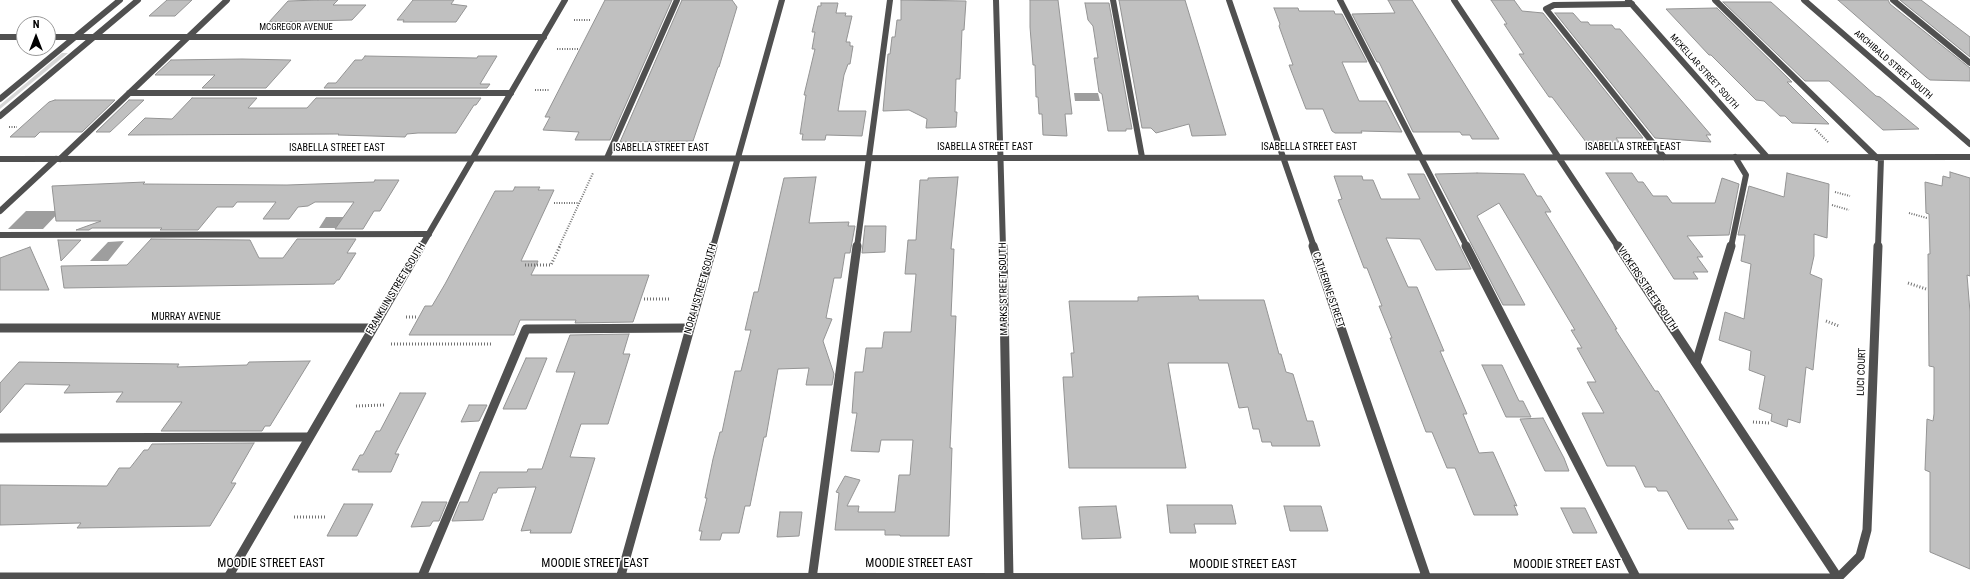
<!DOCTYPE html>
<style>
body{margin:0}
#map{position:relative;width:1970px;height:579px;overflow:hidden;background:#fff;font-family:"Roboto Condensed",sans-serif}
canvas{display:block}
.north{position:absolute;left:16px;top:16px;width:40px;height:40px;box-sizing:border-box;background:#fff;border:1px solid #999;border-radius:50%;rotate:0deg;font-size:11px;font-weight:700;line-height:16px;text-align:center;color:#000}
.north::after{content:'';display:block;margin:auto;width:14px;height:18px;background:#000;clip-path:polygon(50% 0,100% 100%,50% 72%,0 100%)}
</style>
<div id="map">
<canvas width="1970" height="579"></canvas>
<div class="north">N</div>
</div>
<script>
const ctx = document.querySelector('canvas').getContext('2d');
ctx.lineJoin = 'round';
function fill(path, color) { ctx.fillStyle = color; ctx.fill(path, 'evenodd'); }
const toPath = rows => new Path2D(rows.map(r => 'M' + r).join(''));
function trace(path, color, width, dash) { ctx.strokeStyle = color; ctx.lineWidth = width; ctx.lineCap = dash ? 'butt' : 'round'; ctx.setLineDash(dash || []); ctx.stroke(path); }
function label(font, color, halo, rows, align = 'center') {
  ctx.font = font + ' "Roboto Condensed",sans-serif'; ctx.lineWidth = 3; ctx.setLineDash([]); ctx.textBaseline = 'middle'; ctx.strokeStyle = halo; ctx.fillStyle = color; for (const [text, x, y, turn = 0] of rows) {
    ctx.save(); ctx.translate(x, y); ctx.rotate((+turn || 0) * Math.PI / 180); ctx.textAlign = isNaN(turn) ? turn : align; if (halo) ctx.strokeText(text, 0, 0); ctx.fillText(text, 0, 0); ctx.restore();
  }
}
fill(toPath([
 [62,53,68,53,0,109,0,105]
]), '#d7d7d7');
fill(toPath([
 [1074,93,1098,93,1100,101,1075,101],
 [26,211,60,211,43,229,8,229],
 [326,217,352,217,345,228,319,228],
 [124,241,108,261,90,261,108,242]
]), '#9e9e9e');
const building = toPath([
 [167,0,192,0,175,16,149,16,167,0],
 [318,0,338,0,333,5,366,5,352,20,269,22,288,1,318,0],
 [413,0,454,0,451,4,467,6,456,22,403,22,404,20,397,20,413,0],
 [605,0,672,0,610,140,575,140,579,132,543,130,550,117,545,117,605,0],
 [682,0,732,0,737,7,719,67,718,67,693,141,620,142,682,0],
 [901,0,966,1,964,30,962,30,960,79,956,79,955,112,957,112,956,127,926,128,927,119,909,110,883,111,888,54,890,54,892,37,895,37,897,20,901,20,901,0],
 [1030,0,1058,0,1072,114,1065,114,1067,136,1043,135,1042,114,1039,114,1038,97,1036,97,1035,65,1033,65,1030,27,1030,0],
 [1119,0,1185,0,1226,135,1192,136,1189,124,1156,133,1151,128,1142,128,1119,0],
 [1388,0,1412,0,1499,139,1472,139,1470,135,1462,135,1460,132,1413,132,1379,62,1377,62,1352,14,1395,13,1388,0],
 [1491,0,1514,0,1522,11,1543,13,1643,138,1616,138,1619,142,1586,142,1552,97,1549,97,1519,54,1524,54,1504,24,1507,24,1491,0],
 [1838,0,1888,0,1890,4,1970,68,1970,81,1930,80,1926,77,1838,0],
 [1900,0,1921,0,1970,37,1970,57,1900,0],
 [1723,2,1771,2,1876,96,1880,97,1919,129,1883,130,1829,81,1805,81,1723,2],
 [821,3,838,3,836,13,846,13,845,16,852,16,846,42,850,42,850,46,853,46,850,64,848,64,844,75,838,111,866,111,862,136,826,135,825,140,802,140,803,134,800,134,806,95,804,95,815,49,812,49,815,32,812,32,818,6,821,6,821,3],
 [1085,3,1109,3,1132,129,1126,129,1126,131,1108,131,1102,94,1099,92,1094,58,1098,58,1093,26,1088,20,1085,3],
 [1274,8,1298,8,1299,11,1334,11,1335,14,1342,14,1367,62,1342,62,1359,101,1386,101,1402,132,1361,131,1362,133,1335,133,1332,131,1323,109,1306,109,1289,65,1293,65,1279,26,1280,24,1274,8],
 [1717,8,1792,82,1787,82,1829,124,1792,123,1785,116,1780,116,1764,101,1756,100,1711,55,1709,55,1666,9,1717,8],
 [1555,13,1573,13,1581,22,1588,22,1590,25,1612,25,1615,29,1620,29,1711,135,1706,135,1711,142,1655,138,1555,13],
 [365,56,477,58,478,56,497,56,480,84,490,84,487,88,324,88,328,83,336,83,355,60,362,60,365,56],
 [171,60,242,59,291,60,266,88,202,88,215,75,155,75,171,60],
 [192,98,257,98,248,108,307,108,316,98,481,98,476,105,474,105,456,133,418,133,407,134,405,137,338,135,339,134,128,135,145,118,172,119,192,98],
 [55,100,115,100,82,132,40,132,35,137,10,137,49,102,55,100],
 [129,100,144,100,110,132,96,132,129,100],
 [1950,172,1970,178,1970,276,1967,275,1970,312,1970,569,1930,552,1930,472,1925,470,1927,419,1933,421,1934,414,1934,367,1929,366,1928,254,1930,254,1929,214,1926,213,1925,182,1942,186,1943,176,1950,178,1950,172],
 [1477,173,1524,174,1537,196,1541,196,1551,212,1545,212,1617,329,1615,329,1655,391,1658,391,1738,520,1728,520,1734,529,1688,529,1667,491,1658,491,1656,487,1645,487,1635,466,1607,466,1582,413,1604,413,1587,382,1596,382,1577,348,1582,348,1571,330,1575,330,1499,203,1477,216,1525,305,1503,305,1435,174,1477,173],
 [1606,173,1632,173,1638,182,1643,182,1653,196,1667,196,1672,203,1715,203,1722,178,1739,184,1729,235,1687,236,1703,257,1697,257,1708,272,1693,272,1698,279,1674,279,1606,173],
 [1787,173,1829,184,1827,238,1814,234,1814,256,1810,274,1822,279,1813,370,1806,367,1800,423,1788,419,1787,427,1771,421,1772,414,1759,409,1765,376,1749,370,1751,351,1719,340,1725,312,1744,319,1751,264,1741,261,1745,235,1738,235,1749,186,1784,197,1787,173],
 [1408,174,1424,174,1471,269,1436,270,1420,239,1386,238,1408,287,1417,287,1444,351,1440,351,1467,414,1463,414,1479,453,1493,452,1517,506,1514,505,1518,515,1474,515,1455,468,1447,468,1432,432,1426,432,1390,338,1392,338,1379,306,1382,306,1367,268,1364,268,1338,200,1342,199,1334,176,1362,176,1363,180,1373,180,1381,199,1420,199,1408,174],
 [816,177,809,223,849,222,848,226,855,226,850,253,845,253,841,278,834,278,826,318,832,319,823,341,834,374,832,385,806,385,809,368,778,369,766,437,764,437,750,506,745,506,739,533,722,533,720,540,700,540,702,531,699,531,707,498,705,498,713,459,720,432,722,432,735,371,741,371,751,330,745,330,754,292,758,292,784,178,816,177],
 [958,177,951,249,954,249,951,316,956,316,950,448,952,448,949,536,900,536,900,535,885,535,885,530,835,530,839,493,836,492,845,476,860,480,847,506,859,506,858,512,895,512,899,475,910,475,913,440,881,440,879,452,851,451,857,413,852,413,855,372,863,372,866,348,882,348,884,332,911,332,916,274,905,274,908,240,916,240,920,180,928,180,928,178,958,177],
 [375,180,399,180,380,211,374,211,363,229,335,229,354,202,315,202,308,206,298,207,289,219,263,219,276,202,237,202,233,207,217,207,198,230,160,230,162,228,92,228,89,230,76,230,101,221,56,221,52,186,145,182,143,184,287,185,374,182,375,180],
 [515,187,540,187,538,190,554,190,521,261,538,261,531,275,649,275,633,322,575,323,576,320,520,320,514,335,409,335,425,306,432,306,445,284,495,191,513,191,515,187],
 [865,226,886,226,885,252,862,253,865,226],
 [151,239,250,240,259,258,283,258,297,239,356,239,347,253,356,253,339,280,337,280,334,284,64,288,61,266,127,265,151,239],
 [58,240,81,240,61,261,58,240],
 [30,247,49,290,0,290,0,258,30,247],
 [1198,296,1199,300,1264,300,1279,354,1281,354,1286,372,1293,374,1307,421,1313,421,1320,446,1272,446,1271,442,1262,442,1259,429,1253,429,1248,407,1239,408,1228,363,1168,363,1186,468,1069,468,1063,377,1073,377,1071,353,1074,353,1069,301,1138,301,1138,297,1198,296],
 [629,334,623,354,630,354,608,424,581,424,570,457,595,458,571,533,530,533,531,530,521,531,536,487,498,488,496,493,493,493,483,520,452,521,460,502,468,502,480,472,527,472,528,469,542,469,575,372,556,372,570,335,629,334],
 [526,358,547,358,526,409,503,409,526,358],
 [310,361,270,426,265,426,262,431,161,431,182,402,116,402,123,392,64,393,70,385,25,384,0,413,0,383,19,362,179,364,177,367,247,365,249,362,310,361],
 [1482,365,1502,365,1519,401,1523,401,1531,417,1506,417,1482,365],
 [400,393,426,393,395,454,399,454,391,472,358,472,359,470,352,470,360,455,363,455,376,431,380,431,400,393],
 [469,405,487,405,479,421,461,422,469,405],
 [1543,418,1564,458,1569,471,1545,471,1520,419,1543,418],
 [254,443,231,483,236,483,210,526,77,528,81,523,0,525,0,485,107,486,119,468,130,468,144,450,148,450,152,444,254,443],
 [422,502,447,502,439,521,433,521,430,526,411,527,422,502],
 [344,504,373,504,357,536,327,536,344,504],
 [1167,505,1232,505,1236,524,1194,524,1196,533,1170,533,1167,505],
 [1116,506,1121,538,1082,539,1079,507,1116,506],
 [1284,506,1321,506,1328,531,1290,531,1284,506],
 [1561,508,1585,508,1597,533,1573,533,1561,508],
 [780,512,802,512,799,536,777,537,780,512]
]);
fill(building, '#c0c0c0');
trace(building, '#949494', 1);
trace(toPath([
 [574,20,591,20],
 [557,49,579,49],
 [535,90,549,90],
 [9,127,17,127],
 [1815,129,1829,143],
 [1835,192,1850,196],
 [554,203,579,203],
 [1832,205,1849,210],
 [1909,213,1927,218],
 [559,247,593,173]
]), '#727272', 2, [1, 1.5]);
trace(toPath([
 [525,265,551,265,560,246],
 [1908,283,1926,289],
 [644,299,669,299],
 [406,317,416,317],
 [1826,321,1839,326],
 [391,344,491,344],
 [356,406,384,405],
 [1753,422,1770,423],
 [294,517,325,517]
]), '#727272', 3, [1, 2]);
trace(toPath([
 [1113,0,1142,157],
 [1340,0,1467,247],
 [1715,0,1877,158],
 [1893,0,1970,63],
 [1632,4,1554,5,1546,9,1664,157],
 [129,93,511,93],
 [607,158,677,0],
 [60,159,227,0],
 [0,211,56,159],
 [0,235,429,234],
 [857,247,890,0],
 [1731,247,1746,175,1735,157]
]), '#505050', 6);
trace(toPath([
 [1466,246,1637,579],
 [1696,363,1731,246],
 [0,438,309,437],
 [421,579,526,329,689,328],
 [812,579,857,246]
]), '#505050', 9);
trace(toPath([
 [996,0,1003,247],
 [1229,0,1314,247],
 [1454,0,1618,247],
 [1628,0,1767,157],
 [1804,0,1970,144],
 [0,37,24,37],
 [48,37,544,37],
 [0,99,120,0],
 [0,116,138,0],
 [0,159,1970,157],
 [713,247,782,0],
 [1878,247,1881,158]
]), '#505050', 6);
trace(toPath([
 [1003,246,1009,579],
 [1313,246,1427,579],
 [1618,246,1839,579],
 [0,328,372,328],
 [0,577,1838,578],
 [1838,578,1860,556,1867,530,1878,246],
 [620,579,713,246]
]), '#505050', 9);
trace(toPath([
 [421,247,565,0]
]), '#505050', 6);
trace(toPath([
 [227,579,421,246]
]), '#505050', 9);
label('9px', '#000', '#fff', [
 ["MCGREGOR AVENUE",296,28],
 ["ARCHIBALD STREET SOUTH",1893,65,41],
 ["MCKELLAR STREET SOUTH",1704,72,48]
]);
label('10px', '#000', '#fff', [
 ["ISABELLA STREET EAST",985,147],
 ["ISABELLA STREET EAST",1309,147],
 ["ISABELLA STREET EAST",1633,147],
 ["ISABELLA STREET EAST",337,148],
 ["ISABELLA STREET EAST",661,148],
 ["FRANKLIN STREET SOUTH",396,289,-59],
 ["NORAH STREET SOUTH",701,289,-74],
 ["MARKS STREET SOUTH",1004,289,-91],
 ["VICKERS STREET SOUTH",1647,289,56],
 ["CATHERINE STREET",1328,290,71],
 ["MURRAY AVENUE",186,317],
 ["LUCI COURT",1862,372,-88]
]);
label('12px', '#000', '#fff', [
 ["MOODIE STREET EAST",271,564],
 ["MOODIE STREET EAST",595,564],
 ["MOODIE STREET EAST",919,564],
 ["MOODIE STREET EAST",1243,565],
 ["MOODIE STREET EAST",1567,565]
]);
</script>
